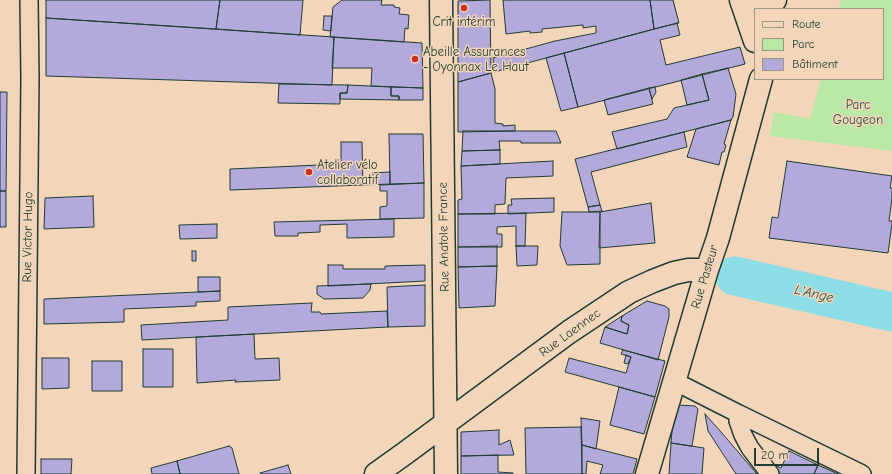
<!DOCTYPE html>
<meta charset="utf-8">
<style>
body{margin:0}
#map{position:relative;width:892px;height:474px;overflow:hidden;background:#f3d5b9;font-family:"Comic Neue",sans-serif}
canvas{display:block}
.legend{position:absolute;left:754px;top:8px;width:130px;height:72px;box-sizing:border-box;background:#f3d5b9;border:1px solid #9e9884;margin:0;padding:5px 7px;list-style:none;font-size:12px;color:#1f3d34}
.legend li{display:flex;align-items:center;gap:8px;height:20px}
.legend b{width:20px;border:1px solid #9e9884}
.scale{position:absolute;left:754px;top:448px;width:65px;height:18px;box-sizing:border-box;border:2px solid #1f3d34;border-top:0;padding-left:5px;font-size:12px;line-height:14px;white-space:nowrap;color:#1f3d34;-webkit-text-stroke:3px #f3d5b9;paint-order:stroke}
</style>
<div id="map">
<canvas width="892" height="474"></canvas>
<ul class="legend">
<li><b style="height:5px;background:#f3d5b9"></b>Route</li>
<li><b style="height:11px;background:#b8e7a6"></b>Parc</li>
<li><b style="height:11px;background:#b3a9da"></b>Bâtiment</li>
</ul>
<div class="scale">20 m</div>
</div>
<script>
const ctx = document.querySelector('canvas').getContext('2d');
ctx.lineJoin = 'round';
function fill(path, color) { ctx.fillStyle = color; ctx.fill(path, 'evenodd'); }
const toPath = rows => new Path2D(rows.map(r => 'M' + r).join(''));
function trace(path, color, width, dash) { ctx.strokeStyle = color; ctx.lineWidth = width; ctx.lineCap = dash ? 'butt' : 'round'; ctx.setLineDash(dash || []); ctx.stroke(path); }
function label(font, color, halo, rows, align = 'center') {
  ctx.font = font + ' "Comic Neue",sans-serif'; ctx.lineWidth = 3; ctx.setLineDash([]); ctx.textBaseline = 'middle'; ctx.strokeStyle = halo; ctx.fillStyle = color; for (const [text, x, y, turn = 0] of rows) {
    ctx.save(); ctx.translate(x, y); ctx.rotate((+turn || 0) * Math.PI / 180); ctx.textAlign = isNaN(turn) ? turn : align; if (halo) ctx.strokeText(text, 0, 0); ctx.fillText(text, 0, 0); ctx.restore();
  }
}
fill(toPath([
 [841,0,892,0,892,151,770,136,774,112,810,119,821,79,883,79,883,9,839,9]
]), '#b8e7a6');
trace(toPath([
 [735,276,892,312]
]), '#8cdde5', 39);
const building = toPath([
 [46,0,220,0,216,29,46,18,46,0],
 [220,0,303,0,300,35,216,29,220,0],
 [342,0,382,0,381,5,394,5,394,7,400,8,399,14,409,15,408,29,405,28,404,42,330,37,333,7,342,0],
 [490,0,491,73,458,82,458,1,490,0],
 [503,0,650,0,654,29,494,72,493,58,555,41,596,33,596,26,583,28,583,25,542,29,542,32,530,33,530,31,506,34,503,0],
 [650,0,673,0,679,23,654,29,650,0],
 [324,16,332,16,331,31,323,30,324,16],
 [46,18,334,37,332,85,46,76,46,18],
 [677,23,680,35,660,40,666,65,740,47,745,64,578,107,564,53,677,23],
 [334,37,422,43,423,88,371,86,372,68,332,68,334,37],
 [564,53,578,107,561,111,546,58,564,53],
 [728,68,736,94,733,117,731,120,617,149,612,132,667,119,674,108,709,100,702,74,728,68],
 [491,73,495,89,495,123,503,124,503,126,515,125,515,131,458,132,458,82,491,73],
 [702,74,709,100,687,105,681,80,702,74],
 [279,84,348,85,347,93,340,93,340,104,278,103,279,84],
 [348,85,391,87,391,96,399,96,399,100,340,99,340,93,347,93,348,85],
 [391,87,423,88,423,100,399,100,399,96,391,96,391,87],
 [655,87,656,92,652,99,649,88,655,87],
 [649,88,653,104,608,115,604,100,649,88],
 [0,92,7,92,6,191,0,191,0,92],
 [731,120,724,144,726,145,724,152,722,152,719,165,687,157,696,129,731,120],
 [463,131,556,131,561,143,521,143,521,141,499,141,500,150,462,151,463,131],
 [684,132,687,147,591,172,600,205,588,207,575,159,684,132],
 [389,134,423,134,424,183,390,184,389,134],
 [341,142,362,142,363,185,230,190,230,169,341,164,341,142],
 [500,150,500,164,461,166,462,151,500,150],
 [553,161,553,176,506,178,505,204,495,205,495,214,458,214,458,200,462,199,461,166,553,161],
 [787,161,892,176,890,188,892,188,892,198,889,221,892,221,892,224,888,253,769,238,772,217,778,218,787,161],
 [390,172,390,184,363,185,363,178,372,178,372,173,390,172],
 [424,183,424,218,380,219,380,207,387,206,387,191,380,191,380,185,424,183],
 [0,191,6,191,6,227,0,227,0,191],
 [93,196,94,227,44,229,45,198,93,196],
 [554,198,554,212,508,214,508,205,512,205,511,199,554,198],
 [651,203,655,243,599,248,600,212,651,203],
 [600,205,602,211,589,212,588,207,600,205],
 [562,212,600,212,600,264,567,265,560,246,562,212],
 [526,213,525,246,516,246,516,226,497,227,497,234,502,234,502,247,458,247,458,214,526,213],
 [394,219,394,237,347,238,347,224,320,225,320,232,298,233,298,236,275,236,274,222,394,219],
 [217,224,217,238,180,239,179,225,217,224],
 [497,246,497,266,458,267,458,247,497,246],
 [516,246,538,246,537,265,517,266,516,246],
 [192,251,196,251,196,261,192,261,192,251],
 [328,265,343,265,343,269,385,269,385,266,425,265,425,281,328,286,328,265],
 [497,266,495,306,459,308,458,267,497,266],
 [198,277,220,277,220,291,198,292,198,277],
 [371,284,370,290,363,298,324,299,317,294,317,286,371,284],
 [425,285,425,326,388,327,387,287,425,285],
 [220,291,220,301,196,302,196,306,124,309,124,322,44,324,44,299,220,291],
 [647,301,665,306,669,309,669,317,658,360,600,343,605,327,627,334,629,325,621,321,622,316,647,301],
 [312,303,311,312,320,312,321,314,387,311,388,327,142,340,141,325,228,320,228,307,312,303],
 [622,316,621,321,629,325,627,334,605,327,622,316],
 [254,334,255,359,279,358,280,380,235,382,236,380,197,383,196,337,254,334],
 [143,349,173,349,173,387,143,387,143,349],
 [623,350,665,361,655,397,565,372,569,358,626,373,631,357,621,354,623,350],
 [626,355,631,357,628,364,624,363,626,355],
 [42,358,69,358,69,388,42,389,42,358],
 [92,361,122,361,122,391,92,391,92,361],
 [619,387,655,397,644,434,610,425,619,387],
 [678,405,695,406,698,409,692,446,671,443,672,431,678,405],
 [705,414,721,432,757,474,736,474,708,431,705,414],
 [581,418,600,421,596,449,582,445,581,418],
 [581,427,582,474,526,474,525,428,581,427],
 [499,430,499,445,510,440,514,455,461,456,461,432,499,430],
 [671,443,704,448,702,474,669,474,671,443],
 [582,445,637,459,633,474,600,474,603,465,587,461,586,474,582,474,582,445],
 [229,446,232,448,239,474,180,474,177,461,229,446],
 [789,451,818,465,814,474,778,474,775,470,777,466,781,468,789,451],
 [498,455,498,472,513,473,513,474,461,474,461,456,498,455],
 [41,459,72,459,71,474,41,474,41,459],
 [177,461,180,474,152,474,151,468,177,461],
 [288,465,291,474,260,474,260,473,288,465],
 [818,465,838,474,814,474,818,465]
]);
fill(building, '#b3a9da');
trace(building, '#1f3d34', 1);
const minor = toPath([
 [674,381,739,414,738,421,743,435,750,448,770,474],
 [739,414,862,474],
 [26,474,30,78,29,0]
]);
const secondary = toPath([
 [441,0,446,474],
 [741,0,755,41],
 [750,0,760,3,775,0],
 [376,474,404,454,569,332,629,292,653,281,674,273,688,270,707,270],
 [647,474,707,270,718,238,761,79]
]);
trace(minor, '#1f3d34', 20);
trace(secondary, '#1f3d34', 25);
trace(minor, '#f3d5b9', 17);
trace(secondary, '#f3d5b9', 22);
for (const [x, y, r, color] of [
 [464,8,4,"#c8321e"],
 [415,59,4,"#c8321e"],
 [309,172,4,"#c8321e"]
]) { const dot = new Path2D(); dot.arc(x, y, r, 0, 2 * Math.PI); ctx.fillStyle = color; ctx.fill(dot); trace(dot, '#f3d5b9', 1.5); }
label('13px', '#1f3d34', '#f3d5b9', [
 ["Crit intérim",464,22,"center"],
 ["Abeille Assurances",423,52],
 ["- Oyonnax Le Haut",423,67],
 ["Atelier vélo",317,165],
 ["collaboratif",317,180]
], 'left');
label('13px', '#2e4e3f', '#f3d5b9', [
 ["Parc",858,105],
 ["Gougeon",858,120]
]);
label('13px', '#1f3d34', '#f3d5b9', [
 ["Rue Victor Hugo",28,237,-89],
 ["Rue Anatole France",444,237,-91],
 ["Rue Pasteur",705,277,-73],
 ["Rue Laennec",570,333,-36]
]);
label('italic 14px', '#2a4d46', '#f3d5b9', [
 ["L'Ange",814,294,13]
]);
</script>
